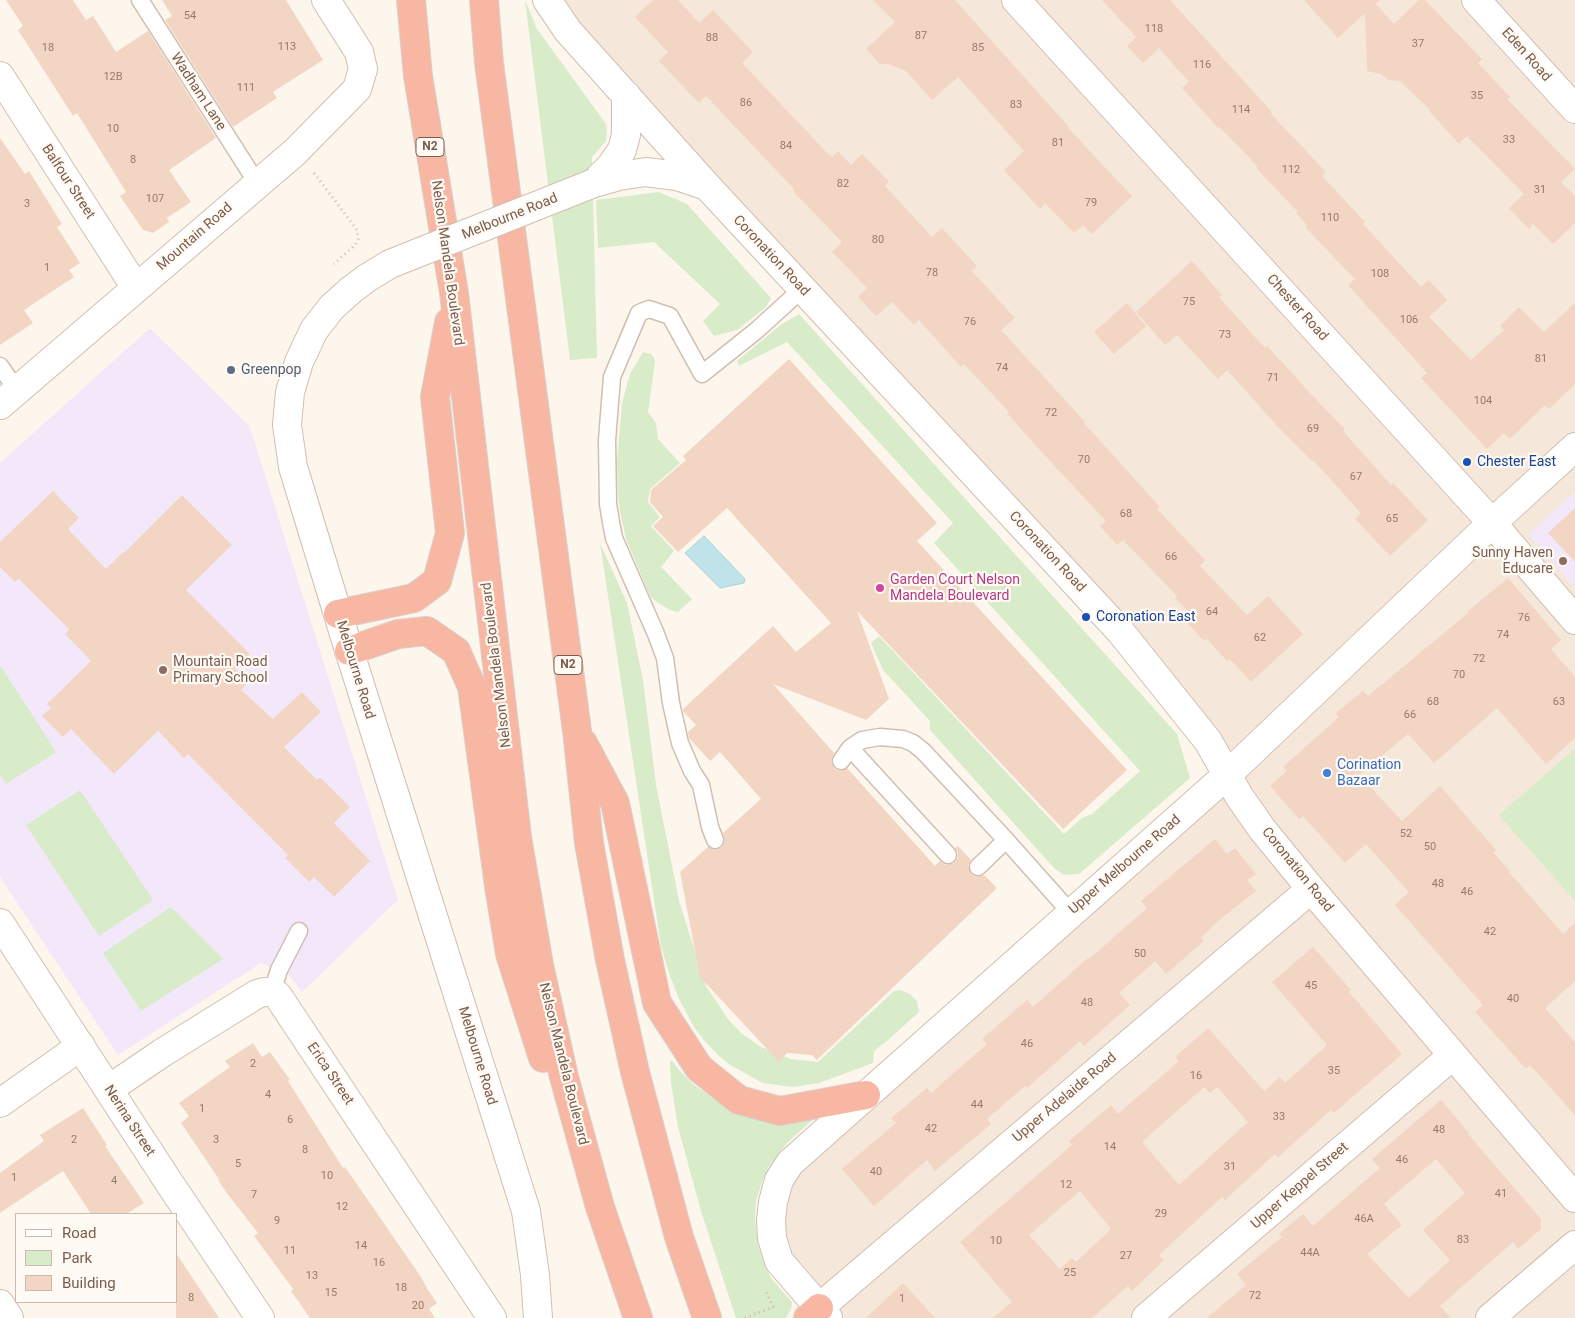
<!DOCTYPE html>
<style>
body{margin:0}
#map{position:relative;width:1575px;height:1318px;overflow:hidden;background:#fdf6ec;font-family:Roboto,sans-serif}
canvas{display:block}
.legend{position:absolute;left:15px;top:1213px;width:162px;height:90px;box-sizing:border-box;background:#fffaf3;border:1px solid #cabbb1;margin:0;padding:6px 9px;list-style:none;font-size:15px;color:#7a5c4d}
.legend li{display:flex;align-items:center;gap:10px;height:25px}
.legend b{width:25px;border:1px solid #cabbb1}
</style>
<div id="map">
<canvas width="1575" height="1318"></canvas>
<ul class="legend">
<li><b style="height:6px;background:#fff"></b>Road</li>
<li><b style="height:14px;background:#d8ecc9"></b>Park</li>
<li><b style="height:14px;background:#f3d5c3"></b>Building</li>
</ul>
</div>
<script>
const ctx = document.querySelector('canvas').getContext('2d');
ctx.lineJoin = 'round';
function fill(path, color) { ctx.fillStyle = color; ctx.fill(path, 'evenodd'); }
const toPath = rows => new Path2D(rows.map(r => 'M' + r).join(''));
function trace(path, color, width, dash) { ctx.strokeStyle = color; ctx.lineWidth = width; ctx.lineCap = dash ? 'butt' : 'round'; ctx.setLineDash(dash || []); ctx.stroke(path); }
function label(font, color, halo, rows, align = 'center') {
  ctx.font = font + ' Roboto,sans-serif'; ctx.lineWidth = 4.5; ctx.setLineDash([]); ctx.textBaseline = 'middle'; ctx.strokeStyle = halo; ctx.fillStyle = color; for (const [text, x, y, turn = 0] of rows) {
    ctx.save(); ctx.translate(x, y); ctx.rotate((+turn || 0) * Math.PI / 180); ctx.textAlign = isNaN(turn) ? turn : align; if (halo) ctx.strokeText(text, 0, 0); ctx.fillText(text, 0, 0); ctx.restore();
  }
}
fill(toPath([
 [547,0,1575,0,1575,1318,828,1318,779,1261,779,1180,1227,775,1208,741]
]), '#f5e8da');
fill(toPath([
 [150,328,250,427,398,900,302,992,289,975,261,963,118,1055,0,877,0,463],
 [1575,492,1575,588,1528,534]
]), '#f3e8fa');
fill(toPath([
 [525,0,537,29,606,124,607,132,606,141,592,157,597,358,570,360],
 [659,192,687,204,771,298,766,307,737,330,714,336,703,321,720,304,654,242,598,248,596,200],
 [799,314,1177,734,1190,778,1079,874,1064,875,1054,868,930,730,930,721,883,670,871,643,879,636,1064,834,1082,818,1092,814,1140,771,934,543,953,523,787,342,739,366,737,361,782,324],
 [643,352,651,354,654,358,655,362,648,412,656,423,658,439,680,463,650,489,648,502,660,517,651,526,674,551,661,567,692,599,678,612,670,610,658,603,651,597,648,591,626,539,620,511,618,494,617,462,622,404,630,374],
 [600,543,627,603,643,680,656,785,679,901,706,986,728,1019,741,1033,761,1047,791,1059,818,1062,894,991,900,990,910,994,917,1001,919,1012,888,1040,874,1051,873,1063,819,1083,793,1087,763,1083,730,1065,717,1054,704,1040,694,1027,679,999,669,973,661,946],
 [0,665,56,752,6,784,0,774],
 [1575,749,1575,901,1499,815],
 [80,790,153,900,99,936,26,825],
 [171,907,223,959,141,1011,103,953],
 [670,1061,672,1061,679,1070,693,1084,714,1099,731,1109,817,1116,787,1143,768,1168,761,1185,756,1201,755,1218,758,1244,763,1260,771,1278,792,1302,791,1309,786,1318,736,1318,701,1211,678,1127,671,1083]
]), '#d8ecc9');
const water = toPath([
 [704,536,745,579,744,583,720,588,685,553,704,536]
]);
fill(water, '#bfe3e8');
trace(water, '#a5d3da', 1);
fill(toPath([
 [6,0,73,0,86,20,93,16,116,52,148,31,216,138,169,170,191,202,167,218,169,222,153,233,143,230,120,196,126,192,77,113,73,116,18,30,23,26],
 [162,0,286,0,323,60,273,92,277,98,233,127,165,20,172,16],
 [653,0,678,0,699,23,713,10,753,52,742,63,829,155,830,154,832,157,838,151,851,165,862,154,889,182,885,186,932,237,942,228,977,266,972,271,1015,318,1001,330,1085,422,1084,423,1160,507,1157,509,1205,560,1200,566,1247,615,1268,596,1303,634,1251,682,1230,659,1227,661,1207,639,1204,641,1187,623,1194,617,1175,598,1177,596,1123,540,1117,545,1100,526,1106,521,1038,448,1007,413,1009,412,964,364,961,367,919,320,914,325,892,302,876,316,858,297,867,288,832,252,842,242,793,191,794,189,706,96,699,103,659,61,668,52,635,17],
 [873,0,955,0,1069,127,1068,128,1132,196,1092,234,1083,225,1074,233,1045,203,1040,209,1004,170,1024,151,958,77,932,100,906,71,889,64,880,64,866,49,895,22],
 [1102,0,1170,0,1272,112,1271,114,1326,172,1322,176,1365,222,1363,224,1421,287,1429,280,1447,300,1429,317,1471,360,1504,330,1500,326,1519,307,1544,332,1575,303,1575,384,1549,409,1545,405,1510,439,1504,433,1487,449,1421,378,1427,373,1348,285,1355,279,1305,227,1307,225,1296,213,1298,212,1256,168,1258,167,1220,127,1219,129,1182,88,1189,82,1159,48,1143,63,1127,46,1136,37],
 [1304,0,1380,0,1376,4,1394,24,1419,0,1425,0,1482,59,1478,63,1510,97,1507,99,1575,169,1561,182,1575,196,1575,223,1553,244,1533,224,1529,229,1509,208,1524,194,1467,136,1459,144,1429,111,1430,110,1400,81,1388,80,1381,74,1367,71,1365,13,1338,38],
 [0,138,25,174,29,171,62,224,57,227,80,263,69,270,74,277,24,310,33,323,0,345],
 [1192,261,1222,295,1219,297,1265,348,1267,346,1303,385,1302,385,1345,429,1343,431,1391,485,1393,483,1428,520,1390,556,1355,519,1361,513,1313,460,1312,461,1280,429,1227,370,1218,379,1177,335,1165,345,1136,312],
 [1127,303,1146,326,1114,354,1094,332],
 [789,359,937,523,917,541,1127,770,1063,829,857,611,889,699,866,720,773,684,834,753,831,761,835,769,841,771,847,768,935,866,940,861,945,865,954,863,958,858,958,852,955,848,958,846,971,860,968,865,971,874,976,877,984,875,997,888,817,1060,812,1055,787,1053,779,1062,700,977,680,872,708,847,714,850,722,847,725,841,723,833,761,799,720,752,710,761,689,738,688,732,696,725,683,711,683,709,773,626,796,652,831,623,727,508,678,552,653,526,663,517,650,502,651,490,686,460,683,456],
 [53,491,79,518,68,529,106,569,123,552,124,553,182,495,232,545,186,590,250,654,235,669,248,683,241,690,273,719,302,692,321,712,284,747,317,780,320,777,350,807,334,823,370,861,334,897,314,877,309,882,285,858,288,855,188,754,184,758,158,731,114,774,71,729,63,737,42,716,51,708,47,704,91,661,65,634,69,629,19,579,15,582,0,567,0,542],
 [1575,508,1575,562,1548,533],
 [1508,578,1561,640,1551,649,1575,677,1575,738,1546,764,1497,708,1434,763,1408,734,1359,775,1402,821,1440,786,1496,850,1493,852,1510,871,1509,872,1563,934,1575,923,1575,981,1545,1008,1575,1042,1575,1115,1530,1065,1526,1069,1475,1012,1483,1005,1395,905,1409,892,1366,844,1345,863,1303,816,1299,819,1270,786,1287,771,1283,767,1339,717,1336,713,1363,691,1368,696,1468,613,1467,612],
 [1215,839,1227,854,1235,848,1256,874,1247,880,1256,891,1218,921,1201,938,1204,941,1166,974,1155,961,1119,993,1130,1005,1084,1046,1080,1041,1027,1088,1025,1086,987,1119,991,1124,935,1171,927,1160,874,1206,842,1169,896,1123,891,1118,927,1088,931,1093,987,1044,982,1039,1027,1000,1033,1007,1088,958,1089,959,1147,908,1141,901],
 [1313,947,1351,990,1349,992,1402,1054,1334,1113,1331,1110,1278,1157,1275,1154,1225,1200,1222,1197,1159,1255,1164,1260,1132,1291,1128,1286,1092,1318,993,1318,1012,1302,960,1242,1072,1145,1069,1141,1111,1105,1118,1114,1179,1061,1175,1057,1208,1028,1264,1091,1280,1077,1285,1083,1327,1045,1272,982],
 [1204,1087,1210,1093,1217,1087,1248,1122,1179,1185,1142,1142],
 [1080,1191,1111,1229,1076,1262,1072,1258,1060,1269,1029,1235],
 [253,1043,262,1057,270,1052,290,1080,288,1081,343,1168,345,1167,421,1277,428,1290,437,1303,429,1309,435,1318,310,1318,291,1291,293,1289,254,1236,258,1233,226,1192,218,1180,219,1179,181,1123,189,1116,179,1103,230,1067,225,1061],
 [1441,1100,1469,1133,1468,1134,1541,1219,1541,1229,1518,1249,1513,1242,1440,1306,1451,1318,1207,1318,1246,1285,1237,1274,1282,1237,1279,1234,1303,1214,1313,1226,1380,1168,1372,1159],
 [1436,1159,1465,1193,1423,1230,1450,1260,1409,1298,1367,1254,1402,1225,1384,1204],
 [83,1108,107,1145,105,1146,144,1203,126,1214,91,1214,63,1171,0,1213,0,1173,44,1141,40,1135],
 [176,1253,219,1318,176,1318],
 [903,1283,935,1318,866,1318]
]), '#f3d5c3');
const service = toPath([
 [140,0,257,183],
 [0,366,17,390],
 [850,748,948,855],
 [841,761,850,748,862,740,880,737,903,739,913,743,923,751,1006,840,978,867],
 [715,840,710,827,701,785,692,771,680,743,671,703,665,658,656,634,614,538,611,522,608,504,607,440,612,377,639,313,649,309,670,316,702,374,757,330,802,289],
 [1006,840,1071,913],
 [272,992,279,970,299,931]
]);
const minor = toPath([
 [547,0,568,31,707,186,1120,631,1208,741,1239,796,1262,829,1311,889,1575,1198],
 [1016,0,1492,523,1575,620],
 [1476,0,1575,109],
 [0,76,136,288],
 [594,183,619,176,646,172,677,176,707,186],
 [594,183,611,166,622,150,626,135,626,95],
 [351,290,332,307,314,330,299,362,290,392,287,425,293,467,344,634,526,1211,535,1275,538,1318],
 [0,405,295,152,357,89,363,69,359,52,326,0],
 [0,923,168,1181,260,1318],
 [109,1089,162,1053,257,994,264,992,272,992,278,996,492,1318],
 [0,1103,81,1046],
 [0,1304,9,1318],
 [819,1308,1311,889],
 [828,1318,779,1261,772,1238,771,1220,773,1202,779,1180,790,1163,1227,775,1492,523,1575,447],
 [1146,1318,1453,1055],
 [1490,1318,1575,1245]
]);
const motorway = toPath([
 [411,0,418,76,454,293,517,837,539,965,564,1077,600,1207,638,1318],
 [484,0,489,63,577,731,589,843,610,960,635,1072,679,1237,707,1318],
 [338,614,414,598,437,581,450,533,435,397,449,322],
 [349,651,398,634,427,631,456,651,472,687,499,886,510,954,543,1058],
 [583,743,615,803,657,1003,699,1068,739,1100,780,1111,866,1095],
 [808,1318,819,1308]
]);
trace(service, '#d1beb0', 19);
trace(minor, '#d1beb0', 30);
trace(motorway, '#dad1cd', 30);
trace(toPath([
 [314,173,357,230,358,239,355,245,334,264],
 [745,1318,773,1307,766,1292]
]), '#d9b8a5', 3, [1, 4]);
trace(service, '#fff', 16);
trace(minor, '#fff', 28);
trace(motorway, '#f7b7a3', 28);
const minorBridge = toPath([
 [351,290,367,278,390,264,594,183]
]);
trace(minorBridge, '#d1beb0', 30, []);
trace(minorBridge, '#fff', 28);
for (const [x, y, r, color] of [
 [231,370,5,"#5c6f8a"],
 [1467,462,5,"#1a4fb4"],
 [1563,561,5,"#8d6e63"],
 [880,588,5,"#d1479c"],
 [1086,617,5,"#1a4fb4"],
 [163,670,5,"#8d6e63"],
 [1327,773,5,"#3f7fe0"]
]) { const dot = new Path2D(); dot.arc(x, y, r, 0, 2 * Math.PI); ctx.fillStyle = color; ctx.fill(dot); trace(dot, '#fffaf3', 2); }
label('11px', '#987a6a', null, [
 ["54",190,16],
 ["118",1154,29],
 ["87",921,36],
 ["88",712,38],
 ["37",1418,44],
 ["113",287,47],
 ["18",48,48],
 ["85",978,48],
 ["116",1202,65],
 ["12B",113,77],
 ["111",246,88],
 ["35",1477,96],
 ["86",746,103],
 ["83",1016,105],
 ["114",1241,110],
 ["10",113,129],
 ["33",1509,140],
 ["81",1058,143],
 ["84",786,146],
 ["8",133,160],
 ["112",1291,170],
 ["82",843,184],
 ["31",1540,190],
 ["107",155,199],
 ["79",1091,203],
 ["3",27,204],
 ["110",1330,218],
 ["80",878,240],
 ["1",47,268],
 ["78",932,273],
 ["108",1380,274],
 ["75",1189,302],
 ["106",1409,320],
 ["76",970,322],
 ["73",1225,335],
 ["81",1541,359],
 ["74",1002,368],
 ["71",1273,378],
 ["104",1483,401],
 ["72",1051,413],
 ["69",1313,429],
 ["70",1084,460],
 ["67",1356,477],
 ["68",1126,514],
 ["65",1392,519],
 ["66",1171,557],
 ["64",1212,612],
 ["76",1524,618],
 ["74",1503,635],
 ["62",1260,638],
 ["72",1479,659],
 ["70",1459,675],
 ["68",1433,702],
 ["63",1559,702],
 ["66",1410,715],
 ["52",1406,834],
 ["50",1430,847],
 ["48",1438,884],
 ["46",1467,892],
 ["42",1490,932],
 ["50",1140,954],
 ["45",1311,986],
 ["40",1513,999],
 ["48",1087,1003],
 ["46",1027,1044],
 ["2",253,1064],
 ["35",1334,1071],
 ["16",1196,1076],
 ["4",268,1095],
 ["44",977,1105],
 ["1",202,1109],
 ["33",1279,1117],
 ["6",290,1120],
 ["42",931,1129],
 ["48",1439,1130],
 ["2",74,1140],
 ["3",216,1140],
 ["14",1110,1147],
 ["8",305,1150],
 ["46",1402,1160],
 ["5",238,1164],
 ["31",1230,1167],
 ["40",876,1172],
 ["10",327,1176],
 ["1",14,1178],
 ["4",114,1181],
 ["12",1066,1185],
 ["41",1501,1194],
 ["7",254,1195],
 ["12",342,1207],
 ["29",1161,1214],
 ["46A",1364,1219],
 ["9",277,1221],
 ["83",1463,1240],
 ["10",996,1241],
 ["14",361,1246],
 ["11",290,1251],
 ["44A",1310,1253],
 ["27",1126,1256],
 ["16",379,1263],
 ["25",1070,1273],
 ["13",312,1276],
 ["18",401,1288],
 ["15",331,1293],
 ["72",1255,1296],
 ["8",191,1298],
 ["1",902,1299],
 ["20",418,1306]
]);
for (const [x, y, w] of [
 [430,147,28],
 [568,665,28]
]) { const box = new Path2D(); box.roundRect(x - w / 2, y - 9.5, w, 19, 4); ctx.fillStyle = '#fffaf3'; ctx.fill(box); trace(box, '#7a5c4d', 1); }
label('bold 12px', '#7a5c4d', null, [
 ["N2",430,147],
 ["N2",568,665]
]);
label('14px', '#7a5c4d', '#fffaf3', [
 ["Eden Road",1526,55,48],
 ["Wadham Lane",198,92,57],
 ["Balfour Street",68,182,57],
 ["Melbourne Road",510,217,-22],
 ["Mountain Road",195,237,-41],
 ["Coronation Road",771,256,47],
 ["Nelson Mandela Boulevard",447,263,82],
 ["Chester Road",1297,308,48],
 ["Coronation Road",1047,552,47],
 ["Nelson Mandela Boulevard",497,665,-97],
 ["Melbourne Road",355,670,73],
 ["Upper Melbourne Road",1125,865,-41],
 ["Coronation Road",1297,870,51],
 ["Melbourne Road",477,1056,73],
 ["Nelson Mandela Boulevard",563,1064,76],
 ["Erica Street",330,1074,56],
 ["Upper Adelaide Road",1065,1098,-40],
 ["Nerina Street",129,1121,57],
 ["Upper Keppel Street",1300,1186,-41]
]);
label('14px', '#4e5e75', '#fffaf3', [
 ["Greenpop",241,370]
], 'left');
label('14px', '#164399', '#fffaf3', [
 ["Chester East",1477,462],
 ["Coronation East",1096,617]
], 'left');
label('14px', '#785e54', '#fffaf3', [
 ["Sunny Haven",1553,553],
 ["Educare",1553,569],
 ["Mountain Road",173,662,"left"],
 ["Primary School",173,678,"left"]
], 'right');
label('14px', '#b23c85', '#fffaf3', [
 ["Garden Court Nelson",890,580],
 ["Mandela Boulevard",890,596]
], 'left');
label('14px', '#366cbe', '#fffaf3', [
 ["Corination",1337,765],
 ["Bazaar",1337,781]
], 'left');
</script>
